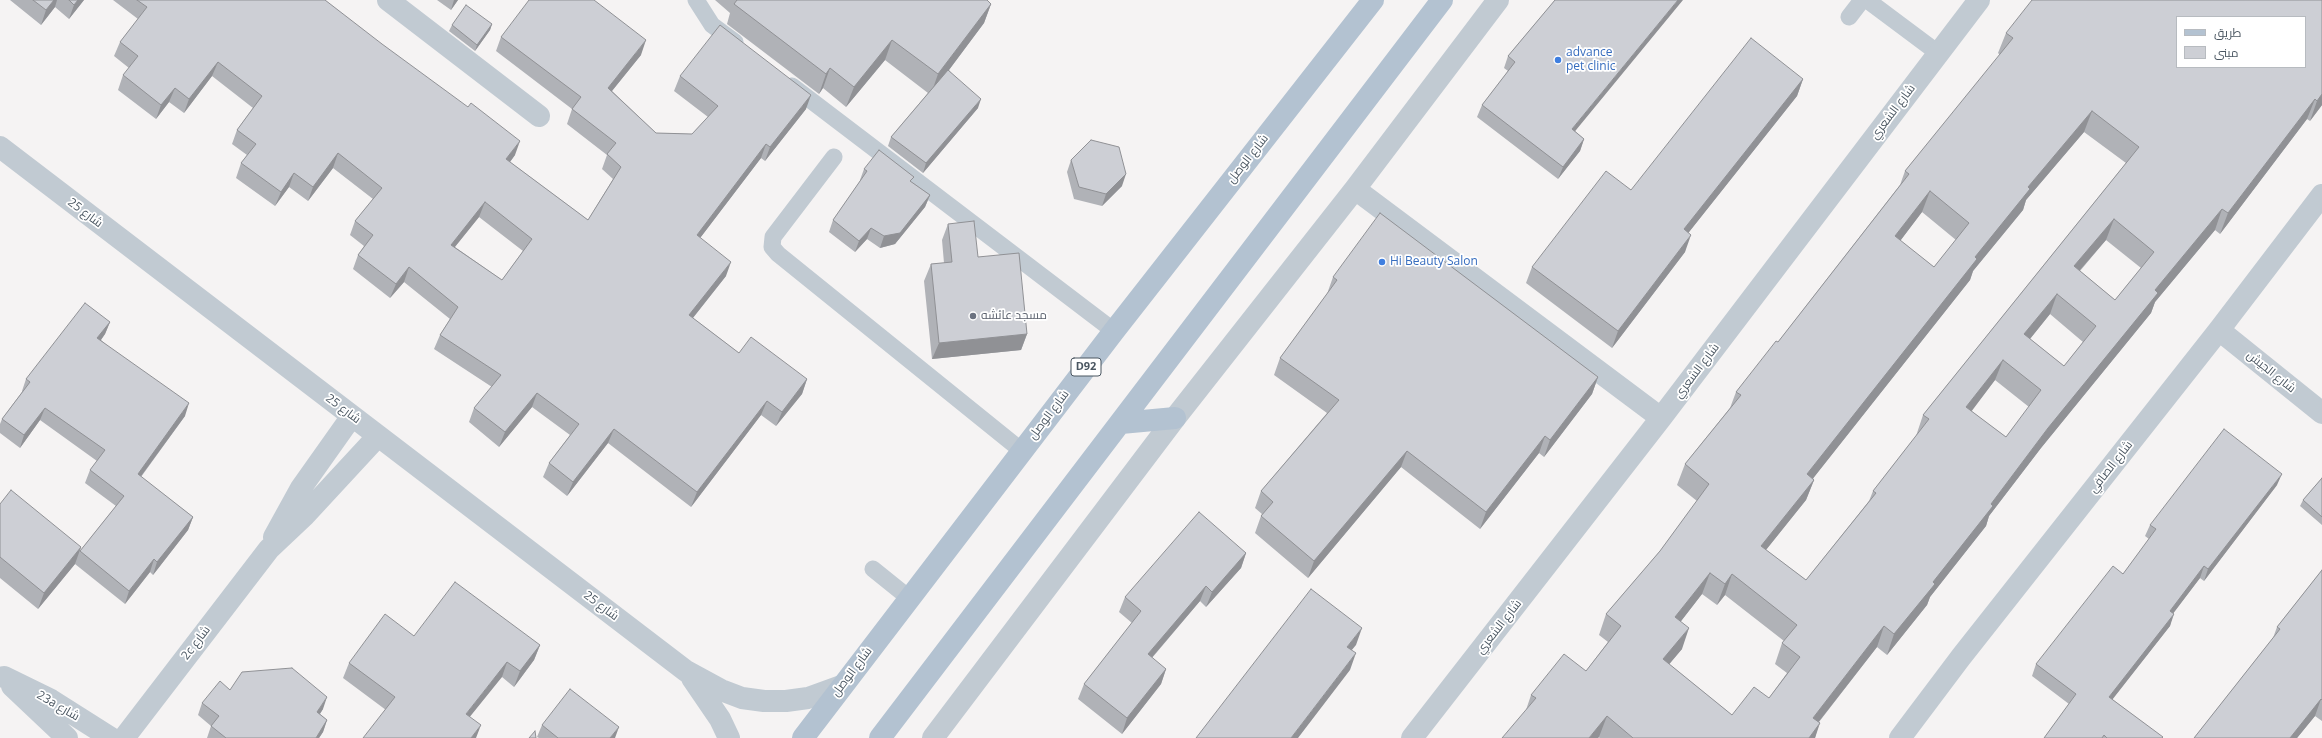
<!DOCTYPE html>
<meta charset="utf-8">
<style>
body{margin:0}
#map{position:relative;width:2322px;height:738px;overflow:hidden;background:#f5f3f3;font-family:"Open Sans",Cairo,sans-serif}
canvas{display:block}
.legend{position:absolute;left:2176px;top:16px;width:130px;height:52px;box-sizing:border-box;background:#fff;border:1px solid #b7bbc0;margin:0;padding:5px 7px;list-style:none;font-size:12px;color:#4a5661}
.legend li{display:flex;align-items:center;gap:8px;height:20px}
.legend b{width:20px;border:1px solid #b7bbc0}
</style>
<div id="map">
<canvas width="2322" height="738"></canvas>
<ul class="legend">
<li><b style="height:5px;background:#b3c2d1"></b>طريق</li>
<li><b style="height:11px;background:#cdcfd5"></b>مبنى</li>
</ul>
</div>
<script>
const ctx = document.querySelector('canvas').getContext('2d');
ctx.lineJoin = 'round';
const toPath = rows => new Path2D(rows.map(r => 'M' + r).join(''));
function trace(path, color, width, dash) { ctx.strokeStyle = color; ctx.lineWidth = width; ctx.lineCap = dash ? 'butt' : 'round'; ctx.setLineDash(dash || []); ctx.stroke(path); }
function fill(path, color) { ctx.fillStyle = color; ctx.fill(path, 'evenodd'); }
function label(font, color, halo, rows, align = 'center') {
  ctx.font = font + ' "Open Sans",Cairo,sans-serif'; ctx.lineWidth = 3.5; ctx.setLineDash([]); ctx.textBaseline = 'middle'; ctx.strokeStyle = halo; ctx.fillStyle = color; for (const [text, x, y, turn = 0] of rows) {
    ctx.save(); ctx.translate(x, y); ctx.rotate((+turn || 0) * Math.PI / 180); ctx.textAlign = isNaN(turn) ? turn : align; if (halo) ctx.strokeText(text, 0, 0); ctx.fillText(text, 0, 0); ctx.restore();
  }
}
trace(toPath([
 [696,0,712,25,735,42],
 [1867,0,1938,53],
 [1849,17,1862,0],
 [792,86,1114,331],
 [834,157,773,237,772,247,778,254,1022,451],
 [873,569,909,598]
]), '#c1cad2', 17);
trace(toPath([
 [388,0,539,116],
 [0,147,686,671,721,690,742,698,764,701,786,701,808,698,841,686],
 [1355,189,1661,418],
 [2219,330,2322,413],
 [274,537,301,488,352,416],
 [4,677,51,700,111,738],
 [692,678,720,719,729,738],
 [12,686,67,738],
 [124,738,269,549,304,516,378,436],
 [933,738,1175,418,1355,189,1498,0],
 [1412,738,1661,418,1979,0],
 [1900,738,1961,657,2219,330,2322,195]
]), '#c1cad2', 22);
trace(toPath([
 [1121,423,1175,418],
 [803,738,1114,331,1373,0],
 [880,738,1442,0]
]), '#b3c2d1', 22);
fill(toPath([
 [10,0,84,0,69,19,55,7,41,25],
 [113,0,325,0,515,155,510,162,588,220,613,179,602,169,607,155,567,124,572,109,496,51,501,37,641,55,612,91,656,133,692,134,708,117,674,91,680,76,806,109,765,161,761,158,700,238,726,276,693,318,739,353,807,379,802,394,776,426,761,415,691,507,608,443,567,496,543,477,549,463,570,435,532,407,499,447,469,422,474,408,492,387,434,349,440,335,450,319,404,282,390,298,353,269,358,255,364,246,350,235,355,221,373,199,333,168,308,201,289,187,275,206,236,178,241,163,247,155,232,144,237,130,253,108,212,76,184,113,169,102,156,119,118,90,123,75,129,68,114,56,120,42,138,19],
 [479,217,523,251,502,280,455,247],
 [437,0,458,0,451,10],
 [715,0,987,0,991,4,984,23,949,70,978,108,923,173,888,146,891,137,928,93,885,60,846,107,823,88,819,94,727,24,730,13],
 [1555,0,1575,131,1584,139,1580,151,1558,179,1477,117,1482,105,1508,71,1504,68,1508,56],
 [2322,0,2322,105,2310,121,2307,119,2220,234,2215,230,2155,302,2151,313,2041,448,1989,516,1986,526,1930,597,1927,605,1887,655,1877,647,1819,722,1815,738,1600,738,1526,710,1531,695,1586,671,1608,642,1599,635,1606,614,1660,551,1697,501,1677,485,1685,464,1730,408,1736,392,1778,342,1900,185,1905,171,2000,55,1998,53,2006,33],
 [2084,132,2126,163,1923,415,1916,436,1873,491,1869,501,1806,580,1766,550,1806,500,1814,480,1813,478,1970,280,1973,271,2023,210,2026,200],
 [1922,212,1956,240,1934,267,1900,241],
 [2106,240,2141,268,2115,300,2080,271],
 [2050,314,2083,342,2064,366,2030,339],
 [1995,380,2029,407,2006,437,1971,411],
 [1702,594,1717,605,1725,595,1784,641,1782,643,1775,664,1787,673,1769,698,1732,715,1669,664,1682,649,1681,621],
 [492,24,490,30,475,51,449,31,452,25],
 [1803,79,1797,96,1688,233,1685,252,1612,348,1526,283,1532,267,1631,190],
 [1071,160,1122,186,1102,206,1074,199,1067,172],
 [864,169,912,182,930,195,925,207,895,244,880,248,867,239,855,252,829,232,833,220,860,181,860,180],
 [948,224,978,257,1027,334,1021,350,932,359,924,281,931,264,944,263,942,240],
 [1333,277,1598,377,1592,394,1544,457,1539,453,1480,529,1401,467,1308,578,1255,533,1261,516,1262,514,1255,508,1261,491,1327,413,1274,375,1280,358,1327,294],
 [110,322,105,334,101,340,185,416,141,477,193,517,188,530,153,575,150,572,125,604,75,564,38,609,0,578,0,504,81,547,80,551,116,506,85,483,90,470,97,461,40,420,20,448,0,433,0,424,2,419,22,392,22,391,26,379],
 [2322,478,2322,525,2300,506,2303,500],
 [2277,485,2204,581,2200,578,2173,613,2170,626,2112,699,2163,738,2044,738,2069,704,2032,676,2036,664,2123,574,2149,539,2145,536,2150,525],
 [1246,553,1241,568,1206,607,1200,601,1152,658,1166,669,1161,684,1122,734,1078,699,1084,684,1132,623,1119,612,1125,597],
 [2322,570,2322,721,2315,716,2297,738,2194,738,2273,638,2277,627],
 [414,636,540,645,534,660,514,687,502,677,386,710,343,678,349,663],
 [230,690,323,709,320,714,327,720,323,732,319,738,207,738,211,726,198,715,202,703],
 [542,725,615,738,539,738,537,737]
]), '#b0b2b7');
fill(toPath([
 [54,0,57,0,55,7,41,25,46,10],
 [78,0,84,0,69,19,74,5],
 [454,0,458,0,451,10],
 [1678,0,1683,0,1567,141,1572,129],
 [991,4,984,23,931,94,938,74],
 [492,24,490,30,475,51,477,45],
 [646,40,641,55,603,102,608,88],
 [892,40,885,60,846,107,854,87],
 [218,62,212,76,184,113,189,99],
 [830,68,823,88,819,94,826,74],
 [1803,79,1797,96,1678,246,1684,229],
 [175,88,169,102,156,119,161,105],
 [2322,94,2322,105,2310,121,2317,101],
 [811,95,806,109,765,161,770,147],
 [981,99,978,108,923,173,926,163],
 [2315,99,2307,119,2220,234,2228,213],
 [2092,111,2084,132,2026,200,2023,210,1973,271,1970,280,1800,495,1807,474,1975,257,2028,187],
 [1584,139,1580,151,1558,179,1563,167],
 [520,141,515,155,501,174,506,159],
 [766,144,761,158,691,250,697,235],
 [338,153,333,168,308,201,313,187],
 [294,173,289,187,275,206,281,192],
 [1126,174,1122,186,1102,206,1106,194],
 [1930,191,1922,212,1888,257,1895,236],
 [930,195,925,207,895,244,880,248,884,236],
 [485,202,479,217,445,259,451,245],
 [2222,209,2215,230,2155,302,2151,313,2041,448,1989,516,1986,526,1930,597,1927,605,1887,655,1894,634,1991,504,2048,428,2155,290],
 [2114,219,2106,240,2066,286,2074,266],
 [871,228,867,239,855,252,859,241],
 [1691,235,1685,252,1612,348,1618,331],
 [731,262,726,276,684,329,689,315],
 [409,267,404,282,390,298,396,284],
 [2057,294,2050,314,2017,355,2024,334],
 [110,322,105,334,93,351,97,338],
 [1027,334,1021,350,932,359,939,343],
 [2003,360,1995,380,1959,428,1966,407],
 [1598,377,1592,394,1544,457,1550,440],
 [807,379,802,394,776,426,782,412],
 [537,393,532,407,499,447,505,432],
 [767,401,761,415,691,507,697,492],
 [189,403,185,416,133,487,138,474],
 [45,408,40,420,20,448,24,435],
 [614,429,608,443,567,496,573,482],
 [1545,436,1539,453,1480,529,1486,512],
 [1407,451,1401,467,1308,578,1314,561],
 [2282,474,2277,485,2204,581,2208,569],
 [1814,480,1806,500,1753,566,1761,546],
 [193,517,188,530,153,575,157,562],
 [81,547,75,564,38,609,44,593],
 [1246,553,1241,568,1206,607,1212,592],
 [154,559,150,572,125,604,129,591],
 [2204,566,2200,578,2166,623,2170,611],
 [1710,573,1702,594,1668,638,1675,617],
 [1732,574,1725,595,1717,605,1725,584],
 [1206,586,1200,601,1142,669,1148,654],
 [2174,614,2170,626,2105,709,2109,697],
 [1884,626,1877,647,1806,738,1813,718],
 [1362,628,1356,645,1341,663,1347,647],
 [1689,628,1682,649,1656,680,1663,659],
 [540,645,534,660,514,687,520,671],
 [1356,653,1350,670,1298,738,1291,738],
 [507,662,502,677,460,729,466,714],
 [1166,669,1161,684,1122,734,1127,718],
 [327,697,323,709,313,724,317,712],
 [2321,699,2315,716,2297,738,2290,738],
 [1607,716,1599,737,1598,738,1589,738],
 [327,720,323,732,319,738,316,738],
 [1820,723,1815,738,1809,738],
 [481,725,476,738,471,738],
 [619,727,615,738,610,738]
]), '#909195');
const building = toPath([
 [33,0,54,0,46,10,33,0],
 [69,0,78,0,74,5,69,0],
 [137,0,325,0,382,44,468,107,471,103,520,141,506,159,588,220,621,167,607,154,616,143,572,109,581,97,501,37,529,0,594,0,646,40,608,88,656,133,692,134,718,106,680,76,720,25,811,95,770,147,766,144,697,235,731,262,689,315,739,353,751,337,807,379,782,412,767,401,697,492,614,429,573,482,549,463,579,424,537,393,505,432,474,408,501,375,440,335,458,307,409,267,396,284,358,255,373,235,355,221,382,188,338,153,313,187,294,173,281,192,241,163,256,144,237,130,262,96,218,62,189,99,175,88,161,105,123,75,138,56,120,42,147,7,137,0],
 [485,202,532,239,502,280,451,245,485,202],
 [737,0,987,0,991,4,938,74,892,40,854,87,830,68,826,74,734,4,737,0],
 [1555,0,1678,0,1572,129,1584,139,1563,167,1482,105,1515,62,1508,56,1555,0],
 [2032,0,2322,0,2322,94,2317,101,2315,99,2228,213,2222,209,2155,290,2158,293,2048,428,1991,504,1993,506,1933,582,1935,584,1894,634,1884,626,1813,718,1820,723,1809,738,1633,738,1607,716,1589,738,1502,738,1536,698,1531,695,1564,654,1586,671,1621,626,1606,614,1660,551,1709,484,1685,464,1741,395,1736,392,1776,341,1778,342,1909,174,1905,171,2013,38,2006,33,2032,0],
 [2177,17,2305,17,2305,67,2177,67,2177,17],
 [2092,111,2139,147,1923,415,1929,419,1873,491,1876,493,1806,580,1761,546,1814,480,1807,474,1977,259,1975,257,2030,189,2028,187,2092,111],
 [1930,191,1969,223,1934,267,1895,236,1930,191],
 [2114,219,2154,252,2115,300,2074,266,2114,219],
 [2057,294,2096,326,2064,366,2024,334,2057,294],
 [2003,360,2041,390,2006,437,1966,407,2003,360],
 [1710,573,1725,584,1732,574,1797,625,1782,643,1800,657,1769,698,1754,687,1732,715,1663,659,1689,628,1675,617,1710,573],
 [466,5,492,24,477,45,452,25,466,5],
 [1751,38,1803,79,1684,229,1691,235,1618,331,1532,267,1606,171,1631,190,1751,38],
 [948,70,981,99,926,163,891,137,948,70],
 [1091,140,1119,147,1126,174,1106,194,1079,187,1071,160,1091,140],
 [879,150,914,177,910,181,930,195,900,233,884,236,871,228,859,241,833,220,867,171,864,169,879,150],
 [1380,213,1598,377,1550,440,1545,436,1486,512,1407,451,1314,561,1261,516,1273,502,1261,491,1339,400,1280,358,1337,280,1333,277,1380,213],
 [974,221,978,257,1019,253,1027,334,939,343,931,264,952,262,948,224,974,221],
 [85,303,110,322,97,338,189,403,138,474,193,517,157,562,154,559,129,591,80,551,124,496,90,470,105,450,45,408,24,435,2,419,30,382,26,379,85,303],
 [2224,429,2282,474,2208,569,2204,566,2170,611,2174,614,2109,697,2163,737,2162,738,2107,738,2104,735,2102,738,2044,738,2076,694,2036,664,2113,566,2123,574,2156,529,2150,525,2224,429],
 [2322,478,2322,517,2303,500,2322,478],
 [11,490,81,547,44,593,0,557,0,504,11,490],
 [1199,512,1246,553,1212,592,1206,586,1148,654,1166,669,1127,718,1084,684,1141,611,1125,597,1199,512],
 [2322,570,2322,700,2321,699,2290,738,2194,738,2280,629,2277,627,2322,570],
 [455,582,540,645,520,671,507,662,466,714,481,725,471,738,363,738,395,697,349,663,385,614,414,636,455,582],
 [1311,589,1362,628,1347,647,1356,653,1291,738,1196,738,1311,589],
 [292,668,327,697,317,712,327,720,316,738,226,738,211,726,219,716,202,703,220,681,230,690,242,672,292,668],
 [570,689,619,727,610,738,558,738,542,725,570,689],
 [535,731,536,738,529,738,535,731]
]);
fill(building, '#cdcfd5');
trace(building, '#909195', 1);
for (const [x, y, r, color] of [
 [1558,60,4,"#3f7fe0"],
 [1382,262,4,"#3f7fe0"],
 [973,316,4,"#6b7280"]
]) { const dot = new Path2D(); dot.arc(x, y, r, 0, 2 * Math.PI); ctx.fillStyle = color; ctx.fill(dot); trace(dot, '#fff', 1.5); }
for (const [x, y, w] of [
 [1086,367,30]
]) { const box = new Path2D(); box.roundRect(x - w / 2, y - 9, w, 18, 3); ctx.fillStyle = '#fff'; ctx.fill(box); trace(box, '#4a5661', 1); }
label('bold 11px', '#4a5661', null, [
 ["D92",1086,367]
]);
label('12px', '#366cbe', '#fff', [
 ["advance",1566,53],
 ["pet clinic",1566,67],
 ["Hi Beauty Salon",1390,262]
], 'left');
label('12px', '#4a5661', '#fff', [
 ["شارع الشعري",1893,112,-53],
 ["شارع الوصل",1248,159,-52],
 ["شارع 25",85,213,37],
 ["شارع الشعري",1697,371,-53],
 ["شارع الجيش",2271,372,39],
 ["شارع 25",343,409,37],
 ["شارع الوصل",1049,415,-53],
 ["شارع الصافي",2111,467,-52],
 ["شارع 25",601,606,37],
 ["شارع الشعري",1499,627,-52],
 ["2c شارع",196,643,-53],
 ["شارع الوصل",852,672,-53],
 ["23a شارع",58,706,30]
]);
label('12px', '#5b616d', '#fff', [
 ["مسجد عائشه",981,316]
], 'left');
</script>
